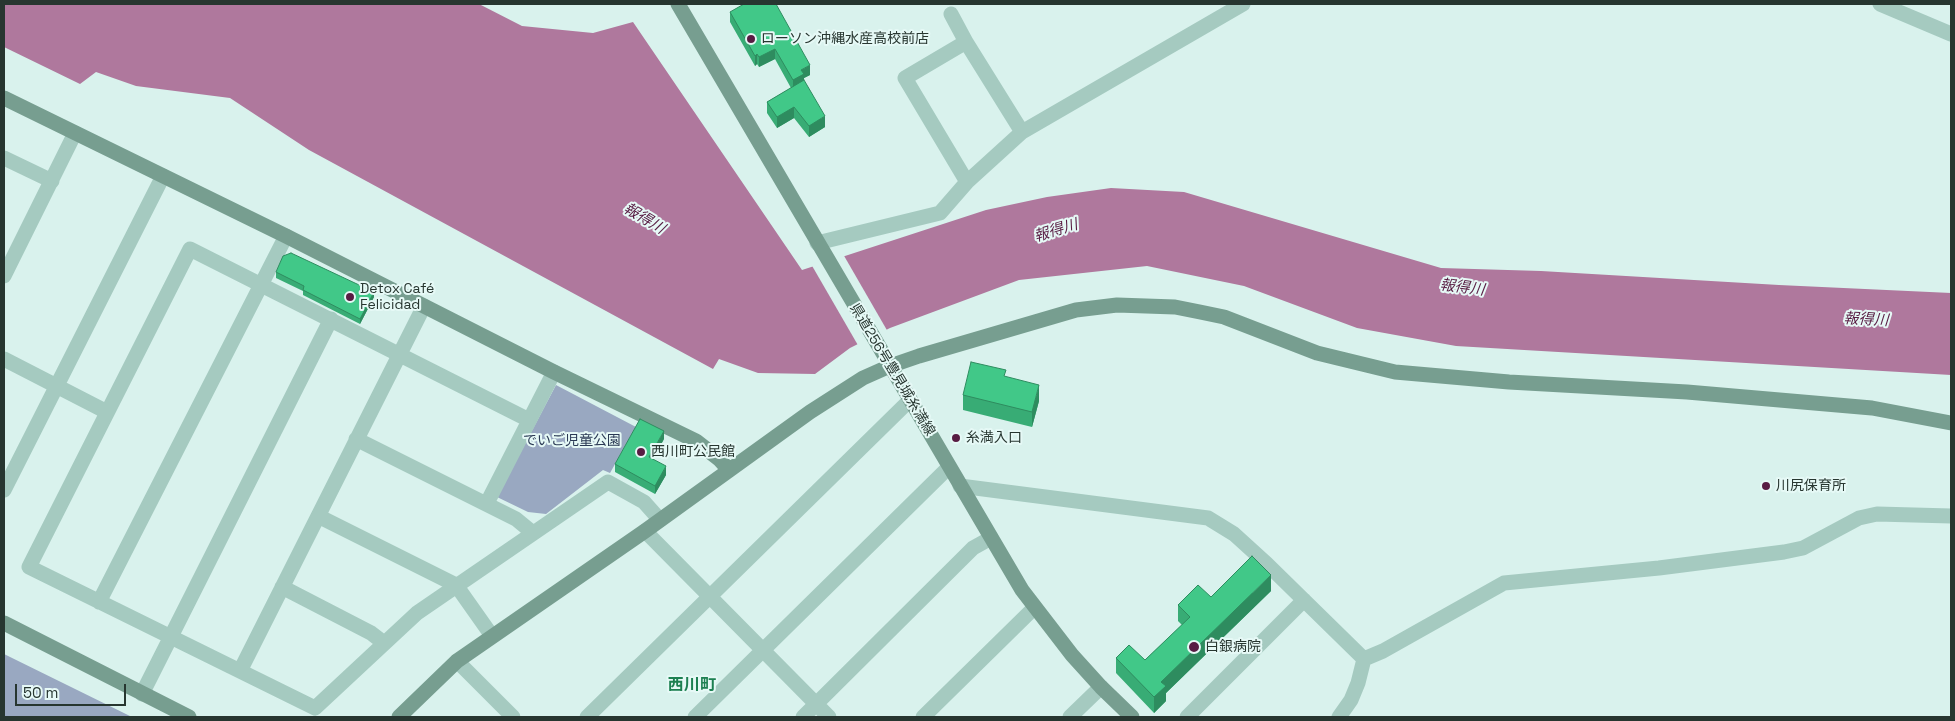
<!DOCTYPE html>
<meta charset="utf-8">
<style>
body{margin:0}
#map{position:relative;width:1955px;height:721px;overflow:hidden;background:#d9f2ed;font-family:"Space Grotesk",sans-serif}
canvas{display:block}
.frame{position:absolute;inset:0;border:5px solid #273630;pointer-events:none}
.scale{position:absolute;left:15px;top:684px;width:111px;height:22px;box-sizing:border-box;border:2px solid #273630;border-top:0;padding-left:6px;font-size:15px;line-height:18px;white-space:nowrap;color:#273630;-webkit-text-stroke:4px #e6f9f6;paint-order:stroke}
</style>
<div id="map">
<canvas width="1955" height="721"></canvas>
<div class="frame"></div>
<div class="scale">50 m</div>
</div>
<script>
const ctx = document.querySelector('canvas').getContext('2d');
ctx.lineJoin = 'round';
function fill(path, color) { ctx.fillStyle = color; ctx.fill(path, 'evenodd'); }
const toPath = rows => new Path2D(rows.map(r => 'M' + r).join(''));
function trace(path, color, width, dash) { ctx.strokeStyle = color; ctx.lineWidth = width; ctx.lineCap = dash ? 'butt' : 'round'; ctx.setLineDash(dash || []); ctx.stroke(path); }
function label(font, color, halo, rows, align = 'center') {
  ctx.font = font + ' "Space Grotesk","Noto Sans JP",sans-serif'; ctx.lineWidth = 4; ctx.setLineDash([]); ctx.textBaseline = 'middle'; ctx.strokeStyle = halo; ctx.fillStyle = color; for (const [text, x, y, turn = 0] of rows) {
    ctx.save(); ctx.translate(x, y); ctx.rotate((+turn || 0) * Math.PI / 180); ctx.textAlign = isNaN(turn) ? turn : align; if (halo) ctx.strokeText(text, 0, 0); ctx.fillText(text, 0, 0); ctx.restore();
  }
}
fill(toPath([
 [556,385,636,427,610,473,603,470,546,514,528,512,497,497],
 [4,654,132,717,4,717]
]), '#99a8c1');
fill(toPath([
 [4,4,479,4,522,26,593,33,633,22,802,270,986,210,1047,197,1111,188,1184,192,1441,268,1541,271,1779,285,1951,293,1951,375,1456,346,1357,328,1244,286,1147,266,1019,280,890,328,850,348,815,374,758,373,719,359,713,369,309,150,230,98,136,86,96,72,80,84,4,47]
]), '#af789d');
fill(toPath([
 [843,254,888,332,859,347,811,264]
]), '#d9f2ed');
trace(toPath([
 [1880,4,1951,34],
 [951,14,966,42],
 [4,158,52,181],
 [967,182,905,78,966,42,1022,132],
 [817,243,940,213,967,182,1022,132,1243,4],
 [4,276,75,133],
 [4,359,107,412],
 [529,420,190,249,29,567,315,708,417,613,608,482,644,502,660,520],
 [356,439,516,519,533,533],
 [960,486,1208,518,1234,534,1267,564,1364,659],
 [4,490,163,176],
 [487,503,554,372],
 [318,516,456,585,492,636],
 [645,531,829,717],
 [282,587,371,633,384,643],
 [99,602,286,236],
 [1364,659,1383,651,1504,583,1659,568,1784,552,1803,548,1859,518,1877,514,1951,516],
 [457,661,513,717],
 [240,671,424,306],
 [142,694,331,319],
 [587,717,910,400],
 [695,717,949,467],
 [803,717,967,554,973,548,991,538],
 [923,717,1034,608],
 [1070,717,1101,687],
 [1187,717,1304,600],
 [1339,717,1351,700,1358,683,1364,659]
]), '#a5cac0', 15);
trace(toPath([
 [678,4,1022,590,1072,655,1101,687,1132,717],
 [4,98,286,236,554,372,696,441,719,459,729,470],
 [4,623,189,717],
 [399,717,457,661,645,531,810,412,863,378,890,366,919,356,1076,310,1117,305,1175,307,1200,312,1224,317,1317,353,1395,372,1509,382,1687,392,1872,408,1951,423]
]), '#779e90', 15);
fill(toPath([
 [730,12,810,75,804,78,804,81,825,127,809,137,794,118,777,128,767,113,767,102,791,88,775,59,759,67,757,64,755,66,730,22],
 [276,272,374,297,360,324,303,295,303,291,276,278],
 [1006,377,1039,401,1032,427,963,410,963,395],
 [664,439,653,459,666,475,655,494,615,472,615,464],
 [1271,591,1166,693,1166,701,1154,713,1116,673,1116,658,1145,660,1182,625,1178,621,1178,605,1211,597]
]), '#38ac75');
fill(toPath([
 [775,49,775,59,759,67,759,57],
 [757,54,757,64,755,66,755,56],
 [810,65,810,75,804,78,804,84,793,90,793,80,801,70],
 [794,107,794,118,777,128,777,117],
 [825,116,825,127,809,137,809,126],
 [374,292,374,297,360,324,360,319],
 [1039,385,1039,401,1032,427,1032,412],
 [664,431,664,439,649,466,649,457],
 [666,466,666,475,655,494,655,486],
 [1271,575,1271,591,1166,693,1166,701,1154,713,1154,697,1161,682]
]), '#2e8c5f');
const building = toPath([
 [744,4,776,4,810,65,801,70,804,74,793,80,775,49,759,57,757,54,755,56,730,12,744,4],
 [804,80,825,116,809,126,794,107,777,117,767,102,804,80],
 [291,253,374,292,360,319,303,290,304,286,276,272,283,256,291,253],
 [971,362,1006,370,1004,376,1039,385,1032,412,963,395,971,362],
 [640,419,664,431,649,457,666,466,655,486,615,464,640,419],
 [1252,556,1271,575,1161,682,1166,686,1154,697,1116,658,1129,645,1145,660,1190,617,1178,605,1198,585,1211,597,1252,556]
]);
fill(building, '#41c888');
trace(building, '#2e8c5f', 1);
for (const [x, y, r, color] of [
 [751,39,5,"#581c43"],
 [350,297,5,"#581c43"],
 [956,438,5,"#581c43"],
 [641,452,5,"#581c43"],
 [1766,486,5,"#581c43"],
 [1194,647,6,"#581c43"]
]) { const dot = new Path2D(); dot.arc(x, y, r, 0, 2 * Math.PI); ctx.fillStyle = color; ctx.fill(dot); trace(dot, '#e6f9f6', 2); }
label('14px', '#273630', '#e6f9f6', [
 ["ローソン沖縄水産高校前店",761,39],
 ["Detox Café",360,289],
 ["Felicidad",360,305],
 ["糸満入口",966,438],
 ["西川町公民館",651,452],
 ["川尻保育所",1776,486],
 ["白銀病院",1205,647]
], 'left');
label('14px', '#273630', '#e6f9f6', [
 ["県道256号豊見城糸満線",892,370,59]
]);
label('14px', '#2a3954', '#e6f9f6', [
 ["でいご児童公園",572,441]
]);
label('italic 15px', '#581c43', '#e6f9f6', [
 ["報得川",644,219,31],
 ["報得川",1056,231,-17],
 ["報得川",1462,288,7],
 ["報得川",1866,320,3]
]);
label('bold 16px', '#1d8051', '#e6f9f6', [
 ["西川町",692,686]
]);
</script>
